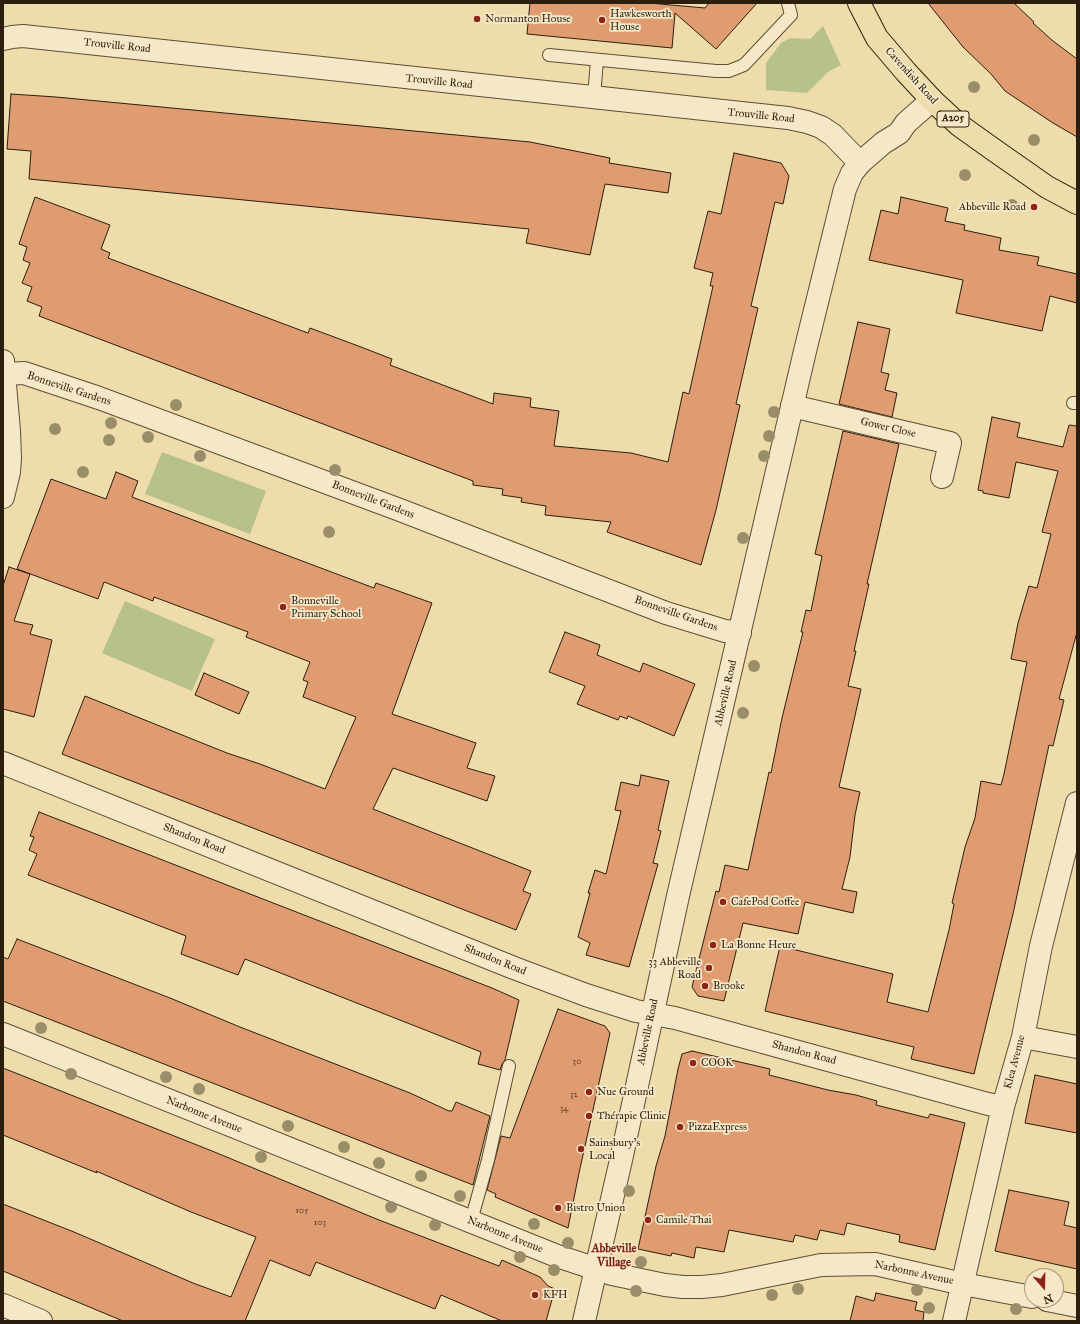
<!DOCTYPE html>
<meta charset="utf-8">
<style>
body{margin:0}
#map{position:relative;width:1080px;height:1324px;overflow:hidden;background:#efdcab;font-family:"IM FELL Great Primer",serif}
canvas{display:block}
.frame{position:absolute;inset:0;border:4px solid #2c1e0e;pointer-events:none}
.north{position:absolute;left:1024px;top:1268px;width:40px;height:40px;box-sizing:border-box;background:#f5e8c8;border:1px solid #a5977e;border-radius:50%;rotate:160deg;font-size:11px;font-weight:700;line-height:16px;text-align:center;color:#2c1e0e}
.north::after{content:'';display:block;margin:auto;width:14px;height:18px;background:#8f2418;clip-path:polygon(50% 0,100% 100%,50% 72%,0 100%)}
</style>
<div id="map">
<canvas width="1080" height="1324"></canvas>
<div class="frame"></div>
<div class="north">N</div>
</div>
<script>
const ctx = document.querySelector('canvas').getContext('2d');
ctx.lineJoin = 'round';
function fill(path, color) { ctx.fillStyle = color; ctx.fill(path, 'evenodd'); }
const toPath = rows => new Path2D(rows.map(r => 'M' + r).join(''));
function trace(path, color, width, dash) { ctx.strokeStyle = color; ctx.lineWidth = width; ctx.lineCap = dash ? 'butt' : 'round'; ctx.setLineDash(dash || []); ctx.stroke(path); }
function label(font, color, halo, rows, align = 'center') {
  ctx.font = font + ' "IM FELL Great Primer",serif'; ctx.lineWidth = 3.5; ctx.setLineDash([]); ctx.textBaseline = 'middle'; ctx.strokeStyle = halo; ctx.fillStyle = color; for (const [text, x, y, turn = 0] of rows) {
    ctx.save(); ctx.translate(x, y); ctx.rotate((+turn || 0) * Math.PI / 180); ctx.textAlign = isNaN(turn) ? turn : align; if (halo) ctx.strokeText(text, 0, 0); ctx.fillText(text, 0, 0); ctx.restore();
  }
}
fill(toPath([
 [823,26,841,65,828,72,807,93,766,90,766,63,781,43,790,38,810,39],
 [162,452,266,491,250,534,145,494],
 [125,601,215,639,192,691,102,653]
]), '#b6c18b');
const building = toPath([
 [530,3,649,3,705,8,709,3,757,3,716,49,675,13,672,48,527,34,530,3],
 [928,3,1014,3,1034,22,1033,23,1053,41,1077,59,1077,137,1053,123,1005,91,991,74,963,47,928,3],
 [11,94,56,97,530,142,610,158,609,163,671,173,668,193,605,184,590,255,526,243,529,229,336,209,29,179,31,151,7,149,11,94],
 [734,153,781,163,789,176,783,204,775,202,751,306,758,308,736,404,740,405,716,510,701,565,607,532,611,522,545,515,546,506,521,502,522,498,502,495,503,489,473,485,473,481,39,316,42,307,27,301,32,287,22,283,30,263,23,260,27,247,19,244,35,197,110,225,101,249,110,253,108,258,308,333,310,328,361,347,392,359,390,365,493,404,494,393,531,398,530,407,559,411,554,446,631,453,668,462,683,392,689,394,713,286,710,286,713,273,694,268,708,211,721,214,734,153],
 [901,197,948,208,945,221,965,225,964,230,1001,238,999,250,1039,257,1037,265,1077,274,1077,303,1050,296,1042,331,956,313,963,280,869,260,881,210,898,214,901,197],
 [858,322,890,329,881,372,889,374,885,390,897,393,892,417,839,404,858,322],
 [992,417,1020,423,1017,437,1063,447,1069,425,1077,426,1077,632,1059,699,1064,700,1053,746,1049,745,1013,914,974,1074,911,1059,914,1047,765,1011,780,946,893,974,887,1002,928,1012,949,930,954,904,952,903,965,847,975,818,981,781,1001,785,1004,774,1027,662,1011,659,1018,623,1029,586,1037,588,1051,534,1042,532,1058,471,1016,462,1009,498,983,493,983,491,978,490,992,417],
 [843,431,899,444,867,584,869,584,854,651,856,651,848,686,861,689,839,787,860,792,855,815,850,857,842,889,857,892,853,913,805,902,798,934,743,923,724,1001,698,996,692,987,716,891,719,892,725,865,748,870,769,772,771,773,782,718,803,632,801,632,806,610,811,611,822,556,815,554,843,431],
 [116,472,138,481,132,497,374,588,376,583,432,603,392,714,476,743,467,768,495,776,487,801,393,768,373,809,531,871,523,891,531,894,516,930,62,754,85,696,227,753,260,764,325,789,356,717,303,697,308,682,303,680,310,662,246,637,248,632,154,597,153,601,104,582,98,599,17,569,51,479,106,499,116,472],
 [9,567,30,574,14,621,33,625,30,634,52,640,34,717,3,709,3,586,9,567],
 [565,632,600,645,597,655,640,672,643,663,695,684,674,736,628,716,627,719,620,716,618,720,577,704,585,686,549,672,565,632],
 [204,673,249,692,239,714,195,695,204,673],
 [641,775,669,781,658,830,661,831,653,863,658,864,629,967,586,955,590,943,578,937,590,893,588,893,595,870,606,874,621,811,615,810,621,782,639,786,641,775],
 [39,812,492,988,519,1000,505,1060,502,1064,500,1070,478,1064,481,1052,245,959,238,975,181,954,186,936,28,875,37,854,29,850,34,837,30,836,39,812],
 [17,939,170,998,240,1027,410,1093,449,1111,452,1111,456,1102,490,1116,473,1185,3,1001,3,957,8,959,17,939],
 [558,1009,605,1026,610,1033,579,1173,568,1228,495,1197,496,1194,487,1190,501,1136,510,1138,558,1009],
 [692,1051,770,1069,769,1075,828,1090,856,1095,877,1101,876,1105,928,1118,930,1114,965,1123,935,1250,899,1242,900,1235,847,1223,844,1235,820,1230,817,1240,795,1235,793,1242,729,1230,724,1252,696,1247,694,1258,672,1253,671,1256,638,1249,656,1166,665,1136,678,1069,682,1054,692,1051],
 [3,1068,212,1151,379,1220,499,1266,502,1260,540,1277,548,1286,555,1289,546,1321,502,1321,441,1295,435,1309,316,1262,310,1276,270,1260,245,1321,123,1321,3,1271,3,1204,74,1232,193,1283,231,1297,256,1237,191,1212,96,1171,97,1173,3,1135,3,1068],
 [1035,1075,1077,1084,1077,1133,1025,1123,1035,1075],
 [1009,1190,1069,1202,1064,1225,1077,1228,1077,1269,995,1251,1009,1190],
 [876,1293,917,1302,915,1310,924,1312,923,1321,850,1321,856,1296,874,1301,876,1293]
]);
fill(building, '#df9c71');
trace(building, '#2c1e0e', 1);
const service = toPath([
 [549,55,716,71,729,71,744,65,791,15,788,3],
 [594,98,597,60],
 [1073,403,1077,403],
 [471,1221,488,1160,509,1066]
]);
const minor = toPath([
 [3,39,12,37,23,36,788,118,807,122,821,127,833,135,860,163],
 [3,361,9,431,10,458,9,472,3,497],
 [5,374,24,373,99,398,400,510,666,613,725,631,740,633],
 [792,406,950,443,942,477],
 [3,763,514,968,586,995,636,1011,675,1018,988,1104,1003,1107],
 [3,1034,557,1256,612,1274,665,1285,683,1287,702,1287,722,1285,821,1265,875,1264,963,1284,1032,1297],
 [1023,1037,1077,1047],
 [1047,1300,1077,1306],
 [3,1305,41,1321],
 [954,1321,1003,1107,1023,1037,1041,946,1077,803]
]);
const tertiary = toPath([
 [584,1321,621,1160,678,896,805,351,845,189,852,173,860,163,883,143,899,133,906,123,932,100]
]);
const trunk = toPath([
 [859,3,877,38,906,72,932,100,959,125,994,150,1047,187,1077,203]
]);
trace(service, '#5d4e35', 14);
trace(minor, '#5d4e35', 24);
trace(tertiary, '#5d4e35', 24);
trace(trunk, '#2c1e0e', 24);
trace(service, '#f5e8c8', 12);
trace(minor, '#f5e8c8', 22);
trace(tertiary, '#f5e8c8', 22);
trace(trunk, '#efdcab', 22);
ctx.fillStyle = '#9a8e6a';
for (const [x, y] of [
 [974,87],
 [1034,140],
 [965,175],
 [1012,205],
 [176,405],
 [774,412],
 [111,423],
 [55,429],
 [769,436],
 [148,437],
 [109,440],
 [200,456],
 [764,456],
 [335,470],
 [83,472],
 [329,532],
 [743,538],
 [754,666],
 [743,713],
 [41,1028],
 [71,1074],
 [166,1077],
 [199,1089],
 [288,1126],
 [344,1147],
 [261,1157],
 [379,1163],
 [421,1176],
 [629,1191],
 [460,1196],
 [391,1207],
 [534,1224],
 [435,1225],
 [568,1243],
 [520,1257],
 [641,1262],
 [554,1270],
 [798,1289],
 [917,1290],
 [636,1291],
 [772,1295],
 [929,1308],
 [1016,1309]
]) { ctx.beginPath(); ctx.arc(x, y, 6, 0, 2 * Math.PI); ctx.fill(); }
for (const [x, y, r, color] of [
 [477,19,4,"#8f2418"],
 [602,20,4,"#8f2418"],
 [1034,207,4,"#8f2418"],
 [283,607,4,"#8f2418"],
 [723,902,4,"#8f2418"],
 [713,945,4,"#8f2418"],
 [709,968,4,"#8f2418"],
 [705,986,4,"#8f2418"],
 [693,1063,4,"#8f2418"],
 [589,1092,4,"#8f2418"],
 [589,1116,4,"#8f2418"],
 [680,1127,4,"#8f2418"],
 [581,1149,4,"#8f2418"],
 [558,1208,4,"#8f2418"],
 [648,1220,4,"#8f2418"],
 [535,1295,4,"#8f2418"]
]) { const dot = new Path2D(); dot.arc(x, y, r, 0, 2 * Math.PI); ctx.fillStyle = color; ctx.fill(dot); trace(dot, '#f5e8c8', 1.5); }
label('9px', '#593e27', null, [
 ["30",577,1062],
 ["32",574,1095],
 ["34",564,1109],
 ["105",302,1211],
 ["103",320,1223]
]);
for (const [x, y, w] of [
 [953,119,32]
]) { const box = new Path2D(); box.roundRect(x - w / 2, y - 8, w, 16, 3); ctx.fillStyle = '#f5e8c8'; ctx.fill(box); trace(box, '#2c1e0e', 1); }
label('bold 10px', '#2c1e0e', null, [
 ["A205",953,119]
]);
label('11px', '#2c1e0e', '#f5e8c8', [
 ["Hawkesworth",610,14],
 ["House",610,27],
 ["Normanton House",485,19],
 ["Abbeville Road",1026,207,"right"],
 ["Bonneville",291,601],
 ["Primary School",291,614],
 ["CafePod Coffee",731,902],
 ["La Bonne Heure",721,945],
 ["33 Abbeville",701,962,"right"],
 ["Road",701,975,"right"],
 ["Brooke",713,986],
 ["COOK",701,1063],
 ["Nue Ground",597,1092],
 ["Thérapie Clinic",597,1116],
 ["PizzaExpress",688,1127],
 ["Sainsbury's",589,1143],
 ["Local",589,1156],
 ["Bistro Union",566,1208],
 ["Camile Thai",656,1220],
 ["KFH",543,1295]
], 'left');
label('11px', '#2c1e0e', '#f5e8c8', [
 ["Trouville Road",117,46,6],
 ["Cavendish Road",911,76,48],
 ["Trouville Road",439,82,6],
 ["Trouville Road",761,116,6],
 ["Bonneville Gardens",69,389,18],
 ["Gower Close",888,428,13],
 ["Bonneville Gardens",373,500,21],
 ["Bonneville Gardens",676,614,19],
 ["Abbeville Road",726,693,-77],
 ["Shandon Road",194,839,22],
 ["Shandon Road",495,960,22],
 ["Abbeville Road",648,1032,-78],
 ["Shandon Road",804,1053,15],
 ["Klea Avenue",1015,1062,-75],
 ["Narbonne Avenue",204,1115,22],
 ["Narbonne Avenue",505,1235,22],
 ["Narbonne Avenue",914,1273,12]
]);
label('bold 12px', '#7a1f14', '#f5e8c8', [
 ["Abbeville",614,1249],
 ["Village",614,1263]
]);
</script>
